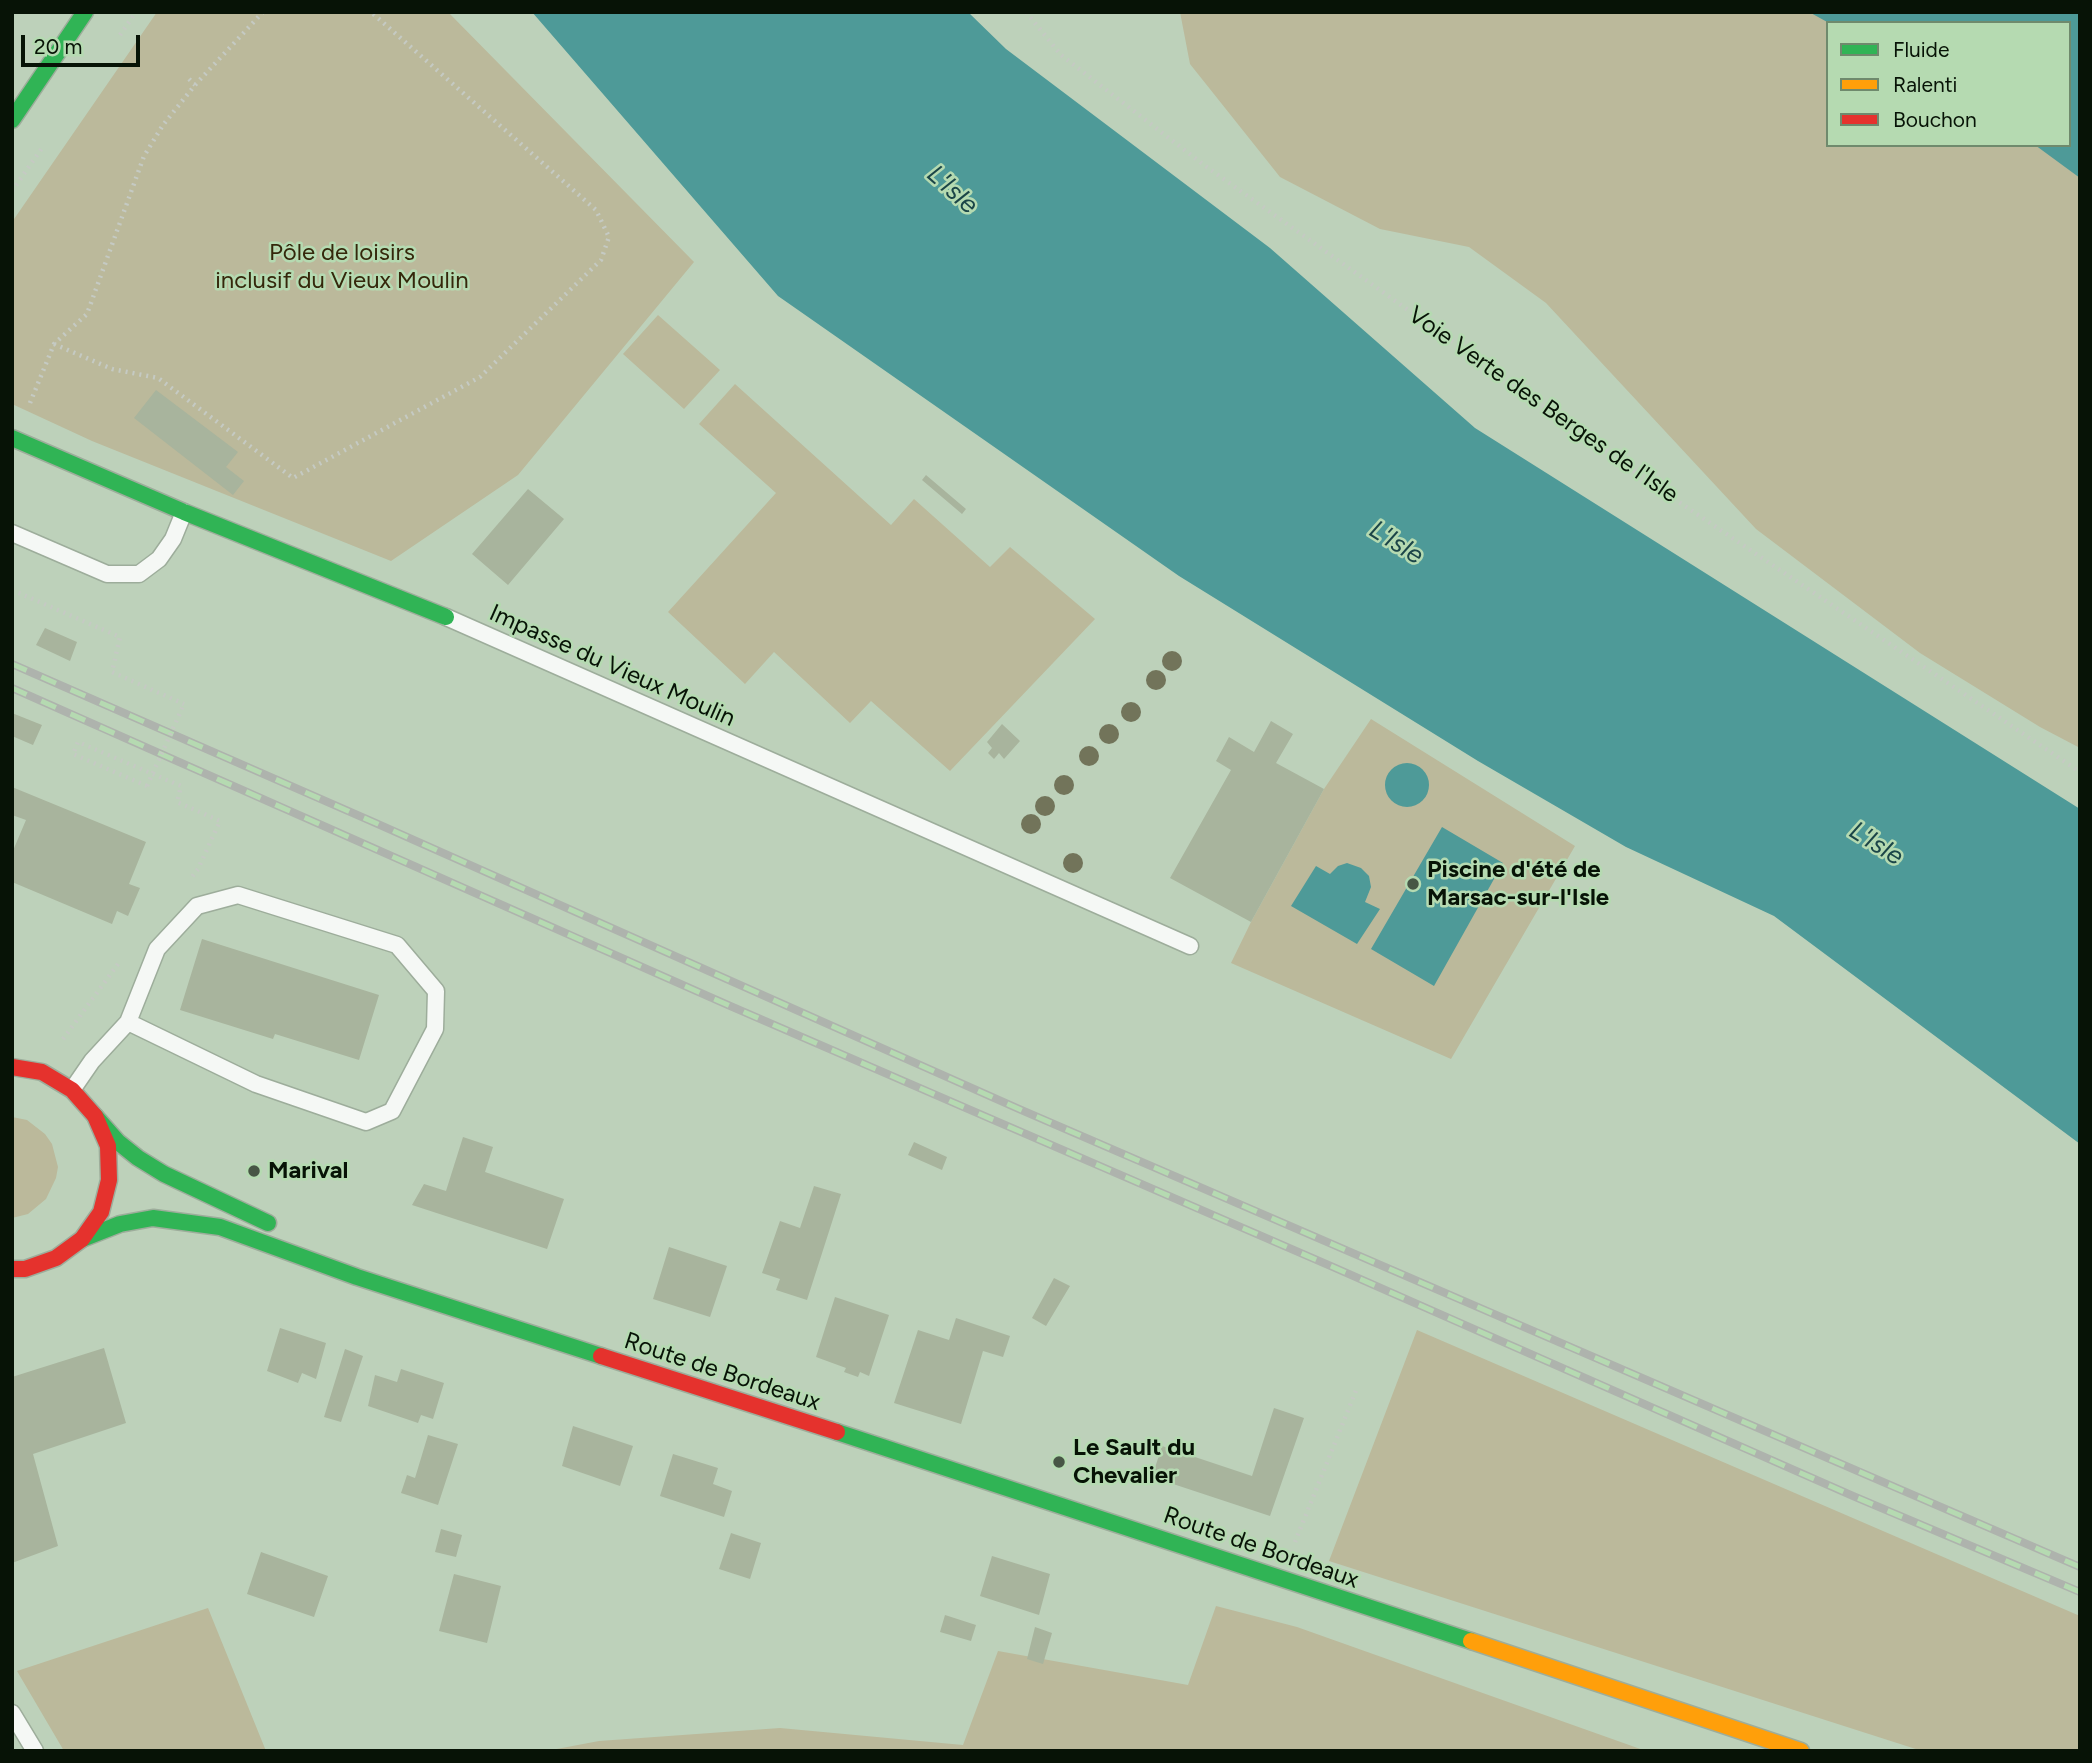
<!DOCTYPE html>
<meta charset="utf-8">
<style>
body{margin:0}
#map{position:relative;width:2092px;height:1763px;overflow:hidden;background:#bdd1ba;font-family:Figtree,sans-serif}
canvas{display:block}
.frame{position:absolute;inset:0;border:14px solid #071306;pointer-events:none}
.legend{position:absolute;left:1826px;top:21px;width:245px;height:126px;box-sizing:border-box;background:#b5dab1;border:2px solid #6f8a6d;margin:0;padding:9px 12px;list-style:none;font-size:21px;color:#071306}
.legend li{display:flex;align-items:center;gap:14px;height:35px}
.legend b{width:35px;border:2px solid #6f8a6d}
.scale{position:absolute;left:21px;top:35px;width:119px;height:32px;box-sizing:border-box;border:4px solid #071306;border-top:0;padding-left:9px;font-size:21px;line-height:24px;white-space:nowrap;color:#071306;-webkit-text-stroke:5px #b5dab1;paint-order:stroke}
</style>
<div id="map">
<canvas width="2092" height="1763"></canvas>
<div class="frame"></div>
<ul class="legend">
<li><b style="height:9px;background:#30b455"></b>Fluide</li>
<li><b style="height:9px;background:#ff9f0a"></b>Ralenti</li>
<li><b style="height:9px;background:#e5322d"></b>Bouchon</li>
</ul>
<div class="scale">20 m</div>
</div>
<script>
const ctx = document.querySelector('canvas').getContext('2d');
ctx.lineJoin = 'round';
function fill(path, color) { ctx.fillStyle = color; ctx.fill(path, 'evenodd'); }
const toPath = rows => new Path2D(rows.map(r => 'M' + r).join(''));
function trace(path, color, width, dash) { ctx.strokeStyle = color; ctx.lineWidth = width; ctx.lineCap = dash ? 'butt' : 'round'; ctx.setLineDash(dash || []); ctx.stroke(path); }
function label(font, color, halo, rows, align = 'center') {
  ctx.font = font + ' Figtree,sans-serif'; ctx.lineWidth = 5; ctx.setLineDash([]); ctx.textBaseline = 'middle'; ctx.strokeStyle = halo; ctx.fillStyle = color; for (const [text, x, y, turn = 0] of rows) {
    ctx.save(); ctx.translate(x, y); ctx.rotate((+turn || 0) * Math.PI / 180); ctx.textAlign = isNaN(turn) ? turn : align; if (halo) ctx.strokeText(text, 0, 0); ctx.fillText(text, 0, 0); ctx.restore();
  }
}
fill(toPath([
 [157,12,448,12,694,262,518,475,391,561,92,441,12,404,12,222],
 [1180,12,2080,12,2080,748,2040,727,1920,653,1756,529,1546,303,1469,247,1380,229,1280,177,1190,64],
 [1828,23,2069,23,2069,145,1828,145],
 [658,315,720,370,684,409,623,354],
 [735,384,891,525,914,499,990,567,1010,547,1095,619,950,771,871,701,850,723,774,652,745,684,668,612,776,493,699,424],
 [1371,719,1575,846,1451,1059,1231,963,1251,922,1324,789],
 [12,1117,27,1120,45,1134,52,1144,58,1167,56,1178,46,1199,28,1214,12,1218],
 [1417,1330,2080,1616,2080,1751,1922,1751,1329,1561],
 [1216,1606,1297,1627,1646,1751,546,1751,599,1741,780,1728,963,1745,998,1651,1188,1685],
 [208,1608,266,1751,64,1751,17,1671]
]), '#bbb99b');
fill(toPath([
 [532,12,968,12,1006,49,1270,248,1475,428,2080,809,2080,1144,1774,916,1626,847,1478,761,1179,576,778,296],
 [1809,12,2080,12,2080,178,2035,145,2069,145,2069,23,1829,23],
 '1385 785a22 22 0 1 1 44 0a22 22 0 1 1-44 0Z',
 [1442,827,1503,863,1434,986,1371,949],
 [1347,863,1361,868,1369,876,1371,887,1365,902,1380,909,1357,944,1291,906,1316,866,1330,874,1338,866]
]), '#4e9a98');
fill(toPath([
 [156,390,238,452,226,467,244,481,233,495,134,418],
 [926,475,966,509,962,514,922,480],
 [528,489,564,519,508,585,472,554],
 [45,628,77,642,70,661,36,645],
 [12,713,42,725,33,745,12,736],
 [1271,721,1293,734,1276,763,1324,789,1251,922,1170,878,1231,770,1216,761,1229,737,1254,752],
 [1002,724,1020,741,1004,759,999,753,994,759,988,753,992,748,987,742],
 [12,787,146,842,129,884,140,888,128,916,117,911,112,924,12,882,12,853,26,820,12,815],
 [202,939,379,995,359,1060,275,1034,273,1039,180,1010],
 [463,1137,493,1147,485,1172,564,1199,547,1249,412,1205,424,1184,446,1191],
 [914,1142,947,1157,942,1170,908,1155],
 [814,1186,841,1194,807,1300,776,1290,780,1279,762,1273,780,1221,800,1228],
 [669,1247,727,1266,710,1317,653,1299],
 [1054,1278,1070,1286,1046,1326,1032,1318],
 [835,1297,889,1315,869,1376,860,1372,858,1377,844,1372,846,1368,816,1357],
 [956,1318,1010,1336,1003,1357,983,1351,961,1424,894,1403,918,1330,949,1340],
 [280,1328,326,1343,316,1379,302,1373,298,1383,267,1371],
 [104,1348,126,1423,33,1454,58,1546,12,1563,12,1377],
 [345,1349,363,1356,341,1422,324,1417],
 [401,1369,444,1383,433,1419,421,1415,418,1423,368,1406,375,1375,397,1382],
 [1274,1408,1304,1418,1270,1516,1152,1477,1162,1446,1252,1476],
 [573,1426,633,1446,620,1486,562,1466],
 [428,1435,458,1444,438,1505,401,1493,407,1475,415,1478],
 [673,1454,718,1468,713,1484,732,1491,724,1517,660,1496],
 [441,1529,462,1535,456,1557,435,1552],
 [731,1533,761,1543,750,1579,719,1569],
 [261,1552,328,1576,314,1617,247,1594],
 [992,1556,1050,1574,1039,1615,980,1596],
 [454,1574,501,1586,487,1643,439,1631],
 [945,1615,976,1625,971,1641,940,1632],
 [1035,1627,1052,1633,1043,1664,1027,1659]
]), '#a8b49d');
const lane = toPath([
 [12,533,107,574,139,574,159,559,173,539,184,512],
 [446,617,1190,946],
 [72,1090,92,1061,128,1022,157,949,197,906,238,895,397,945,436,991,435,1029,392,1111,366,1122,256,1084,128,1022],
 [12,1713,35,1751]
]);
const fast = toPath([
 [12,120,85,12],
 [12,438,184,512,446,617],
 [95,1116,118,1142,138,1158,164,1174,268,1223],
 [82,1239,120,1224,153,1218,220,1227,357,1277,601,1356],
 [837,1432,1471,1641]
]);
const slow = toPath([
 [1471,1641,1801,1751]
]);
const jam = toPath([
 [12,1067,42,1072,72,1090,95,1116,108,1146,109,1180,101,1212,82,1239,56,1258,25,1269,12,1269],
 [601,1356,837,1432]
]);
trace(lane, '#9dad9b', 19);
trace(fast, '#9dad9b', 19);
trace(slow, '#9dad9b', 19);
trace(jam, '#9dad9b', 19);
trace(toPath([
 [1026,12,1061,55,1204,165,1667,494,2080,772],
 [120,35,136,12],
 [189,79,195,85],
 [12,191,42,148],
 [54,344,112,369,158,378,293,478,480,377,601,260,609,237,596,210,371,12],
 [30,403,54,344,87,314,144,156,163,125,195,85,263,12],
 [12,590,120,637,112,672,184,704],
 [147,786,73,754,78,742,181,786,177,802,220,821,198,869,192,877],
 [63,1039,118,964],
 [1295,1542,1357,1388]
]), '#c5cac3', 4.5, [2, 5]);
trace(lane, '#f5f8f5', 16);
trace(fast, '#30b455', 16);
trace(slow, '#ff9f0a', 16);
trace(jam, '#e5322d', 16);
const rail = toPath([
 [12,664,371,821,1019,1109,2080,1567],
 [12,688,728,1005,1333,1267,1853,1496,2080,1592]
]);
trace(rail, '#aeb3ad', 8);
trace(rail, '#b5dab1', 5, [16]);
trace(toPath([
 [147,786,184,704]
]), '#c5cac3', 4.5, [2, 5]);
ctx.fillStyle = '#72745a';
for (const [x, y] of [
 [1172,661],
 [1156,680],
 [1131,712],
 [1109,734],
 [1089,756],
 [1064,785],
 [1045,806],
 [1031,824],
 [1073,863]
]) { ctx.beginPath(); ctx.arc(x, y, 10, 0, 2 * Math.PI); ctx.fill(); }
for (const [x, y, r, color] of [
 [1413,884,7,"#475645"],
 [254,1171,7,"#475645"],
 [1059,1462,7,"#475645"]
]) { const dot = new Path2D(); dot.arc(x, y, r, 0, 2 * Math.PI); ctx.fillStyle = color; ctx.fill(dot); trace(dot, '#b5dab1', 2.5); }
label('24px', '#35270b', '#b5dab1', [
 ["Pôle de loisirs",342,253],
 ["inclusif du Vieux Moulin",342,281]
]);
label('24px', '#071306', '#b5dab1', [
 ["Voie Verte des Berges de l'Isle",1543,405,35],
 ["Impasse du Vieux Moulin",612,666,24],
 ["Route de Bordeaux",722,1372,18],
 ["Route de Bordeaux",1261,1548,19]
]);
label('bold 24px', '#071306', '#b5dab1', [
 ["Piscine d'été de",1427,870],
 ["Marsac-sur-l'Isle",1427,898],
 ["Marival",268,1171],
 ["Le Sault du",1073,1448],
 ["Chevalier",1073,1476]
], 'left');
label('italic 26px', '#1b4548', '#b5dab1', [
 ["L'Isle",952,190,42],
 ["L'Isle",1396,543,32],
 ["L'Isle",1876,844,32]
]);
</script>
